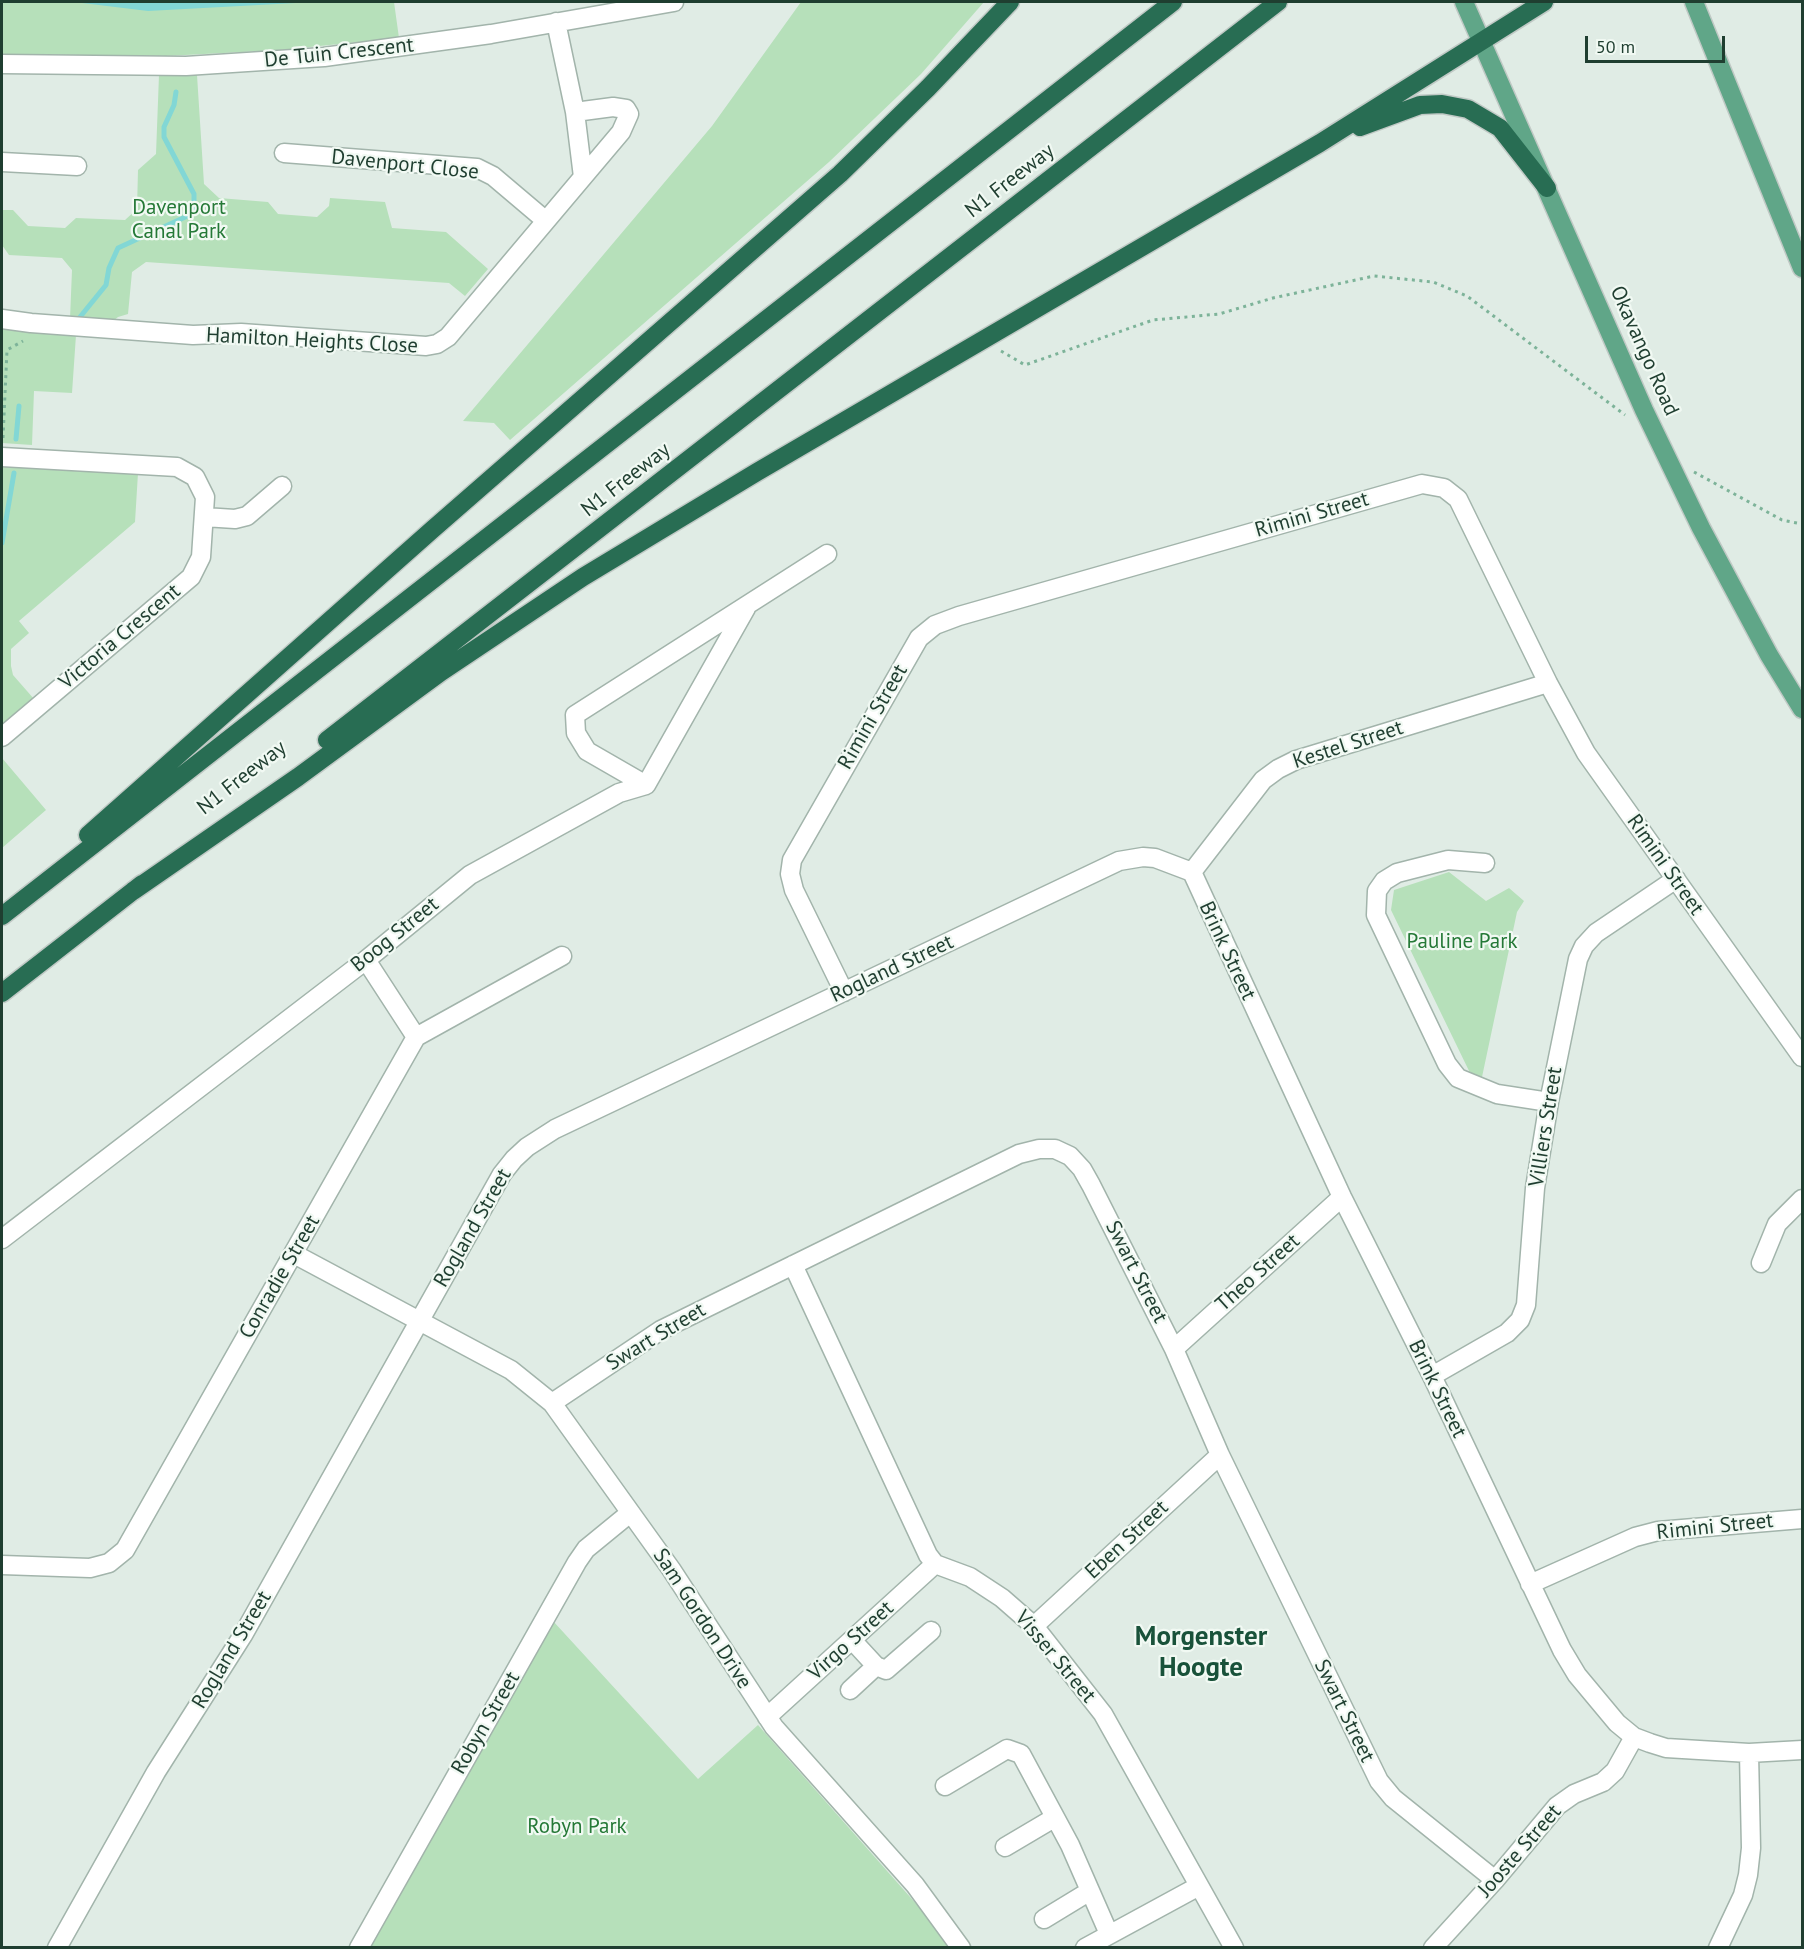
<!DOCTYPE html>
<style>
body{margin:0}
#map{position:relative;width:1804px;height:1949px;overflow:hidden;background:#e0ece5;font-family:"PT Sans",sans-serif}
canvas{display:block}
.frame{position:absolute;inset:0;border:3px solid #1f3e30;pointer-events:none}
.scale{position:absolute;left:1585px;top:36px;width:140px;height:27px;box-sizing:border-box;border:3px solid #1f3e30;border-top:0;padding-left:8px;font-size:18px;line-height:21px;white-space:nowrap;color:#1f3e30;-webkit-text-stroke:4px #f1f9f3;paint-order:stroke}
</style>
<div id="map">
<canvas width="1804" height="1949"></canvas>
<div class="frame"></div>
<div class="scale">50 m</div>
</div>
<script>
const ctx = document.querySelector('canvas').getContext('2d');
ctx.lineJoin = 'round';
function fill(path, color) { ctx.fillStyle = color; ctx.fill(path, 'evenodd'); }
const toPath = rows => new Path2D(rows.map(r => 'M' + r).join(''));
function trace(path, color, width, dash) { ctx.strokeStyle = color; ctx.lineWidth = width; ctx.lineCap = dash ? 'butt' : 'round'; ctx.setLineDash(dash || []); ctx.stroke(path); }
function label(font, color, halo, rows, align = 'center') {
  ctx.font = font + ' "PT Sans",sans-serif'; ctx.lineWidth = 4.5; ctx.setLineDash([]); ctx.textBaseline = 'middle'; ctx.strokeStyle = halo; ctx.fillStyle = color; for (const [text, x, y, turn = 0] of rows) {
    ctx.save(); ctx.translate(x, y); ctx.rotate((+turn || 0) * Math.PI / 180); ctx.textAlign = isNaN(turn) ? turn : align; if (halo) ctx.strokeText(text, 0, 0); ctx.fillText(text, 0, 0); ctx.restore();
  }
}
fill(toPath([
 [2,2,394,2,399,38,280,50,166,56,2,54],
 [801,2,984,2,921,74,829,162,510,440,494,423,463,421,712,126],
 [159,75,197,75,204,184,219,198,268,202,278,214,317,217,329,206,330,198,385,202,392,228,446,232,488,269,465,296,449,283,146,262,132,272,128,314,118,317,112,322,70,319,72,270,62,258,9,255,2,245,2,210,13,210,28,226,65,228,76,218,125,220,137,209,138,170,156,154],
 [2,327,76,335,72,393,34,391,32,445,2,443],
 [2,465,138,473,135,522,19,621,29,633,11,649,11,666,13,675,34,699,2,726],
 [2,758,46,810,2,848],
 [1449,872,1486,901,1509,888,1524,901,1517,912,1482,1077,1471,1075,1391,910,1394,890],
 [553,1621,698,1779,758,1725,926,1915,948,1947,370,1948]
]), '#b6e0ba');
fill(toPath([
 [74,2,314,2,148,11]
]), '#82d7d5');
trace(toPath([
 [80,317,106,285,109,268,118,248,194,213,194,194,164,137,164,127,174,105,176,92],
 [16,439,19,406],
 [2,543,14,473]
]), '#82d7d5', 5);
const minor = toPath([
 [2,64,186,66,324,57,491,34,674,2],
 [575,112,613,107,626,109,629,114,621,132,583,177],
 [284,153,477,168,493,176,545,220],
 [2,162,77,166],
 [2,319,31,323,193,335,241,333,426,346,437,344,448,337,583,177,575,112,556,22],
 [2,457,177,467,195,477,205,497,201,557,191,577,2,737],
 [204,517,235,519,247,516,282,486],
 [646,785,587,751,576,733,575,715,827,554],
 [1485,863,1448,860,1397,873,1384,881,1377,891,1376,915,1447,1064,1458,1078,1497,1094,1549,1102],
 [1192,872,1342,1197,1432,1376,1562,1650,1577,1675,1617,1723,1634,1737,1650,1743,1666,1748,1749,1753,1802,1750],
 [1192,872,1263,780,1278,769,1296,760,1548,683],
 [366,960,416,1037],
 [844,992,794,890,790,874,792,860,919,638,935,625,959,616,1422,484,1444,488,1458,499,1548,683,1586,753,1802,1057],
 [2,1239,366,960,470,875,619,793,646,785,746,608],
 [294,1254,511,1370,552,1403,671,1569,774,1727,915,1885,961,1948],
 [1761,1263,1777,1224,1802,1199],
 [793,1265,928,1555,935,1564,970,1577,1002,1598,1034,1626,1103,1714,1234,1948],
 [1174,1349,1342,1197],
 [1432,1376,1507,1333,1520,1320,1526,1305,1535,1188,1549,1102,1578,959,1584,946,1596,933,1676,879],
 [552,1403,661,1330,1019,1154,1039,1149,1055,1149,1070,1156,1082,1169,1091,1185,1174,1349,1220,1455,1379,1781,1393,1798,1495,1880],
 [2,1565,90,1568,109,1563,125,1550,416,1037,562,956],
 [1530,1584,1635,1537,1658,1531,1802,1519],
 [1034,1626,1220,1455],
 [852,1640,876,1666,886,1670,931,1631],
 [850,1690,876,1666],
 [767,1717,935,1564],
 [945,1786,1007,1749,1021,1754,1070,1845,1109,1934],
 [1005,1847,1054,1818],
 [1044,1919,1090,1891],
 [57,1948,156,1772,243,1635,502,1174,514,1159,527,1147,555,1129,1119,861,1143,857,1155,858,1192,872],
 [359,1948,577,1562,586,1549,630,1513],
 [1085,1948,1199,1886],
 [1433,1948,1495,1880,1557,1806,1574,1794,1603,1782,1615,1771,1634,1737],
 [1718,1948,1743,1895,1748,1875,1751,1848,1749,1753]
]);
const major = toPath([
 [1464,2,1644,410,1701,528,1769,655,1802,709],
 [1694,2,1802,268]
]);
const highway = toPath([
 [1360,127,1420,105,1442,104,1468,109,1500,128,1547,188],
 [327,740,1278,2],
 [88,835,433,529,840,174,928,88,1010,2],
 [133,891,298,777,441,672,583,577,757,472,1320,143,1544,2],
 [2,916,1173,2],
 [2,993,142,884]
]);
trace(minor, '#a2b4ab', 21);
trace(major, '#c0c9c5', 21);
trace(highway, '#c0c9c5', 21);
trace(toPath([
 [1001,351,1025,365,1153,320,1219,314,1273,298,1374,276,1433,282,1467,296,1625,415],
 [3,438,7,350,23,341],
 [1694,472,1782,520,1802,524]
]), '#7db399', 3, [3, 4.5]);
trace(minor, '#fff', 18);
trace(major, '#60a688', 18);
trace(highway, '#286d53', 18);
label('21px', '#1f3e30', '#f1f9f3', [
 ["De Tuin Crescent",339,53,-6],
 ["Davenport Close",405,165,6],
 ["N1 Freeway",1010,181,-38],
 ["Hamilton Heights Close",312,341,3],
 ["Okavango Road",1644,351,66],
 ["N1 Freeway",626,480,-38],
 ["Rimini Street",1312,515,-16],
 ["Victoria Crescent",120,637,-40],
 ["Rimini Street",873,717,-60],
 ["Kestel Street",1348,745,-18],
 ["N1 Freeway",242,778,-38],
 ["Rimini Street",1665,865,55],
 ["Boog Street",395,935,-39],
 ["Brink Street",1227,951,65],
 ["Rogland Street",892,969,-25],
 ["Villiers Street",1546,1127,-81],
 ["Rogland Street",473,1228,-60],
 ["Swart Street",1136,1272,63],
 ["Theo Street",1258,1273,-42],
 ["Conradie Street",280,1277,-60],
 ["Swart Street",656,1337,-31],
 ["Brink Street",1437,1389,64],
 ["Rimini Street",1715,1527,-6],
 ["Eben Street",1127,1540,-43],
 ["Sam Gordon Drive",702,1619,57],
 ["Virgo Street",851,1641,-42],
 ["Rogland Street",232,1650,-59],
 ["Visser Street",1055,1657,50],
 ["Swart Street",1344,1711,64],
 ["Robyn Street",486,1723,-60],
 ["Jooste Street",1520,1851,-49]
]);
label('21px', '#257937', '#f1f9f3', [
 ["Davenport",179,208],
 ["Canal Park",179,232],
 ["Pauline Park",1462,942],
 ["Robyn Park",577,1827]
]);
label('bold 27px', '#19523a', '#f1f9f3', [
 ["Morgenster",1201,1637],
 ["Hoogte",1201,1668]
]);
</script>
